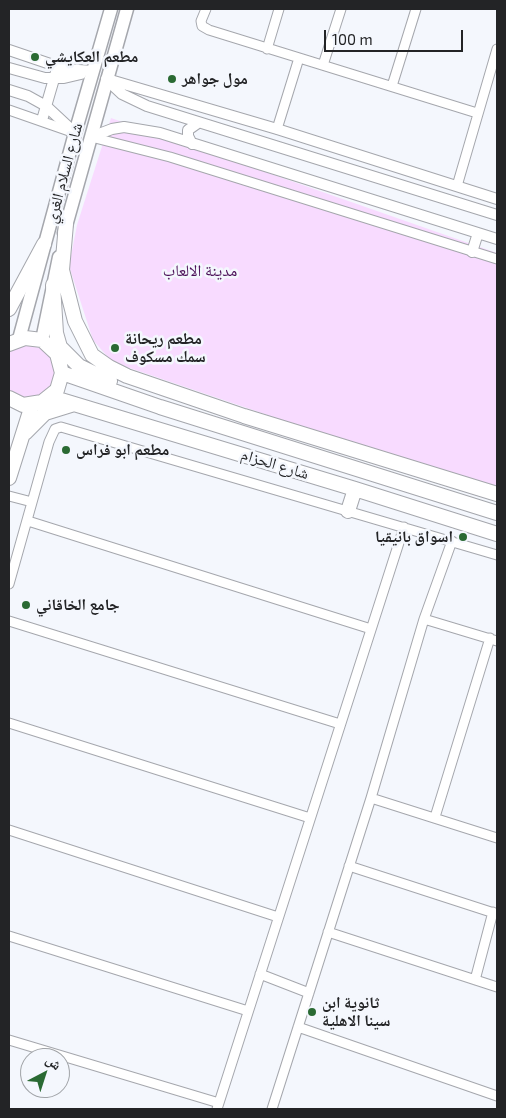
<!DOCTYPE html>
<meta charset="utf-8">
<style>
body{margin:0}
#map{position:relative;width:506px;height:1118px;overflow:hidden;background:#f4f7fd;font-family:"Exo 2","Noto Naskh Arabic",sans-serif}
canvas{display:block}
.frame{position:absolute;inset:0;border:10px solid #232426;pointer-events:none}
.north{position:absolute;left:20px;top:1048px;width:50px;height:50px;box-sizing:border-box;background:#f4f7fd;border:1px solid #a0a3a7;border-radius:50%;rotate:40deg;font-size:14px;font-weight:700;line-height:20px;text-align:center;color:#232426}
.north::after{content:'';display:block;margin:auto;width:18px;height:22px;background:#2a6a33;clip-path:polygon(50% 0,100% 100%,50% 72%,0 100%)}
.scale{position:absolute;left:324px;top:30px;width:139px;height:22px;box-sizing:border-box;border:2px solid #232426;border-top:0;padding-left:6px;font-size:15px;line-height:18px;white-space:nowrap;color:#232426;-webkit-text-stroke:4px #f4f7fd;paint-order:stroke}
</style>
<div id="map">
<canvas width="506" height="1118"></canvas>
<div class="frame"></div>
<div class="north">ش</div>
<div class="scale">100 m</div>
</div>
<script>
const ctx = document.querySelector('canvas').getContext('2d');
ctx.lineJoin = 'round';
function fill(path, color) { ctx.fillStyle = color; ctx.fill(path, 'evenodd'); }
const toPath = rows => new Path2D(rows.map(r => 'M' + r).join(''));
function trace(path, color, width, dash) { ctx.strokeStyle = color; ctx.lineWidth = width; ctx.lineCap = dash ? 'butt' : 'round'; ctx.setLineDash(dash || []); ctx.stroke(path); }
function label(font, color, halo, rows, align = 'center') {
  ctx.font = font + ' "Exo 2","Noto Naskh Arabic",sans-serif'; ctx.lineWidth = 5; ctx.setLineDash([]); ctx.textBaseline = 'middle'; ctx.strokeStyle = halo; ctx.fillStyle = color; for (const [text, x, y, turn = 0] of rows) {
    ctx.save(); ctx.translate(x, y); ctx.rotate((+turn || 0) * Math.PI / 180); ctx.textAlign = isNaN(turn) ? turn : align; if (halo) ctx.strokeText(text, 0, 0); ctx.fillText(text, 0, 0); ctx.restore();
  }
}
fill(toPath([
 [111,118,497,253,497,489,332,437,112,362,93,340,69,266,77,225],
 [27,345,44,349,55,364,55,381,44,395,27,400,9,391,9,353,17,347]
]), '#f8dbff');
const minor = toPath([
 [206,9,201,21,202,26,209,30,477,113],
 [267,49,279,9],
 [323,65,341,9],
 [392,86,416,9],
 [9,110,72,132],
 [277,129,299,58],
 [91,137,170,157,497,259],
 [457,186,497,49],
 [9,496,32,502],
 [28,521,371,629],
 [9,584,49,442,55,429,61,427,497,555],
 [424,619,497,641],
 [9,621,340,724],
 [9,723,310,818],
 [371,798,497,838],
 [435,817,490,638],
 [9,830,278,917],
 [349,866,497,914],
 [328,932,497,987],
 [9,936,248,1011],
 [260,974,309,993],
 [475,980,493,912],
 [298,1027,497,1096],
 [9,1040,219,1103],
 [217,1109,404,527],
 [272,1109,371,798,424,619,452,541]
]);
const tertiary = toPath([
 [9,50,65,69,92,71],
 [9,68,45,78,64,78,81,74],
 [106,79,122,94,147,106,497,215],
 [107,79,277,129,497,199],
 [9,90,28,96,46,106,75,133],
 [42,120,56,72],
 [91,137,112,129,124,127,160,133,497,239],
 [192,144,188,136,188,130,198,123],
 [472,252,478,233]
]);
const secondary = toPath([
 [64,233,127,9],
 [19,339,75,133,111,9],
 [42,340,59,257]
]);
const primary = toPath([
 [66,224,62,270,75,321,92,355,109,367,127,376,244,416,497,494],
 [53,285,56,333,60,347,79,366,110,381],
 [9,309,44,244],
 [9,344,25,338,42,340,57,354,62,373,57,390,42,402,23,405,9,398],
 [62,373,160,407,497,513],
 [51,397,355,489,497,534],
 [25,433,45,413,74,404],
 [9,478,32,405],
 [348,511,355,489]
]);
trace(minor, '#a5a7ad', 11);
trace(tertiary, '#a5a7ad', 12);
trace(secondary, '#a5a7ad', 15);
trace(primary, '#a5a7ad', 16);
trace(minor, '#fff', 9);
trace(tertiary, '#fff', 10);
trace(secondary, '#fff', 12);
trace(primary, '#fff', 14);
for (const [x, y, r, color] of [
 [35,57,5,"#2a6a33"],
 [172,79,5,"#2a6a33"],
 [115,348,5,"#2a6a33"],
 [66,450,5,"#2a6a33"],
 [463,537,5,"#2a6a33"],
 [26,605,5,"#2a6a33"],
 [312,1012,5,"#2a6a33"]
]) { const dot = new Path2D(); dot.arc(x, y, r, 0, 2 * Math.PI); ctx.fillStyle = color; ctx.fill(dot); trace(dot, '#f4f7fd', 2); }
label('bold 16px', '#232426', '#f4f7fd', [
 ["مطعم العكايشي",45,57],
 ["مول جواهر",182,79],
 ["مطعم ريحانة",125,339],
 ["سمك مسكوف",125,357],
 ["مطعم ابو فراس",76,450],
 ["اسواق بانيقيا",453,537,"right"],
 ["جامع الخاقاني",36,605],
 ["ثانوية ابن",322,1003],
 ["سينا الاهلية",322,1021]
], 'left');
label('16px', '#232426', '#f4f7fd', [
 ["شارع السلام الغري",64,173,-75],
 ["شارع الحزام",275,464,17]
]);
label('16px', '#4b0f58', '#f4f7fd', [
 ["مدينة الالعاب",200,271]
]);
</script>
